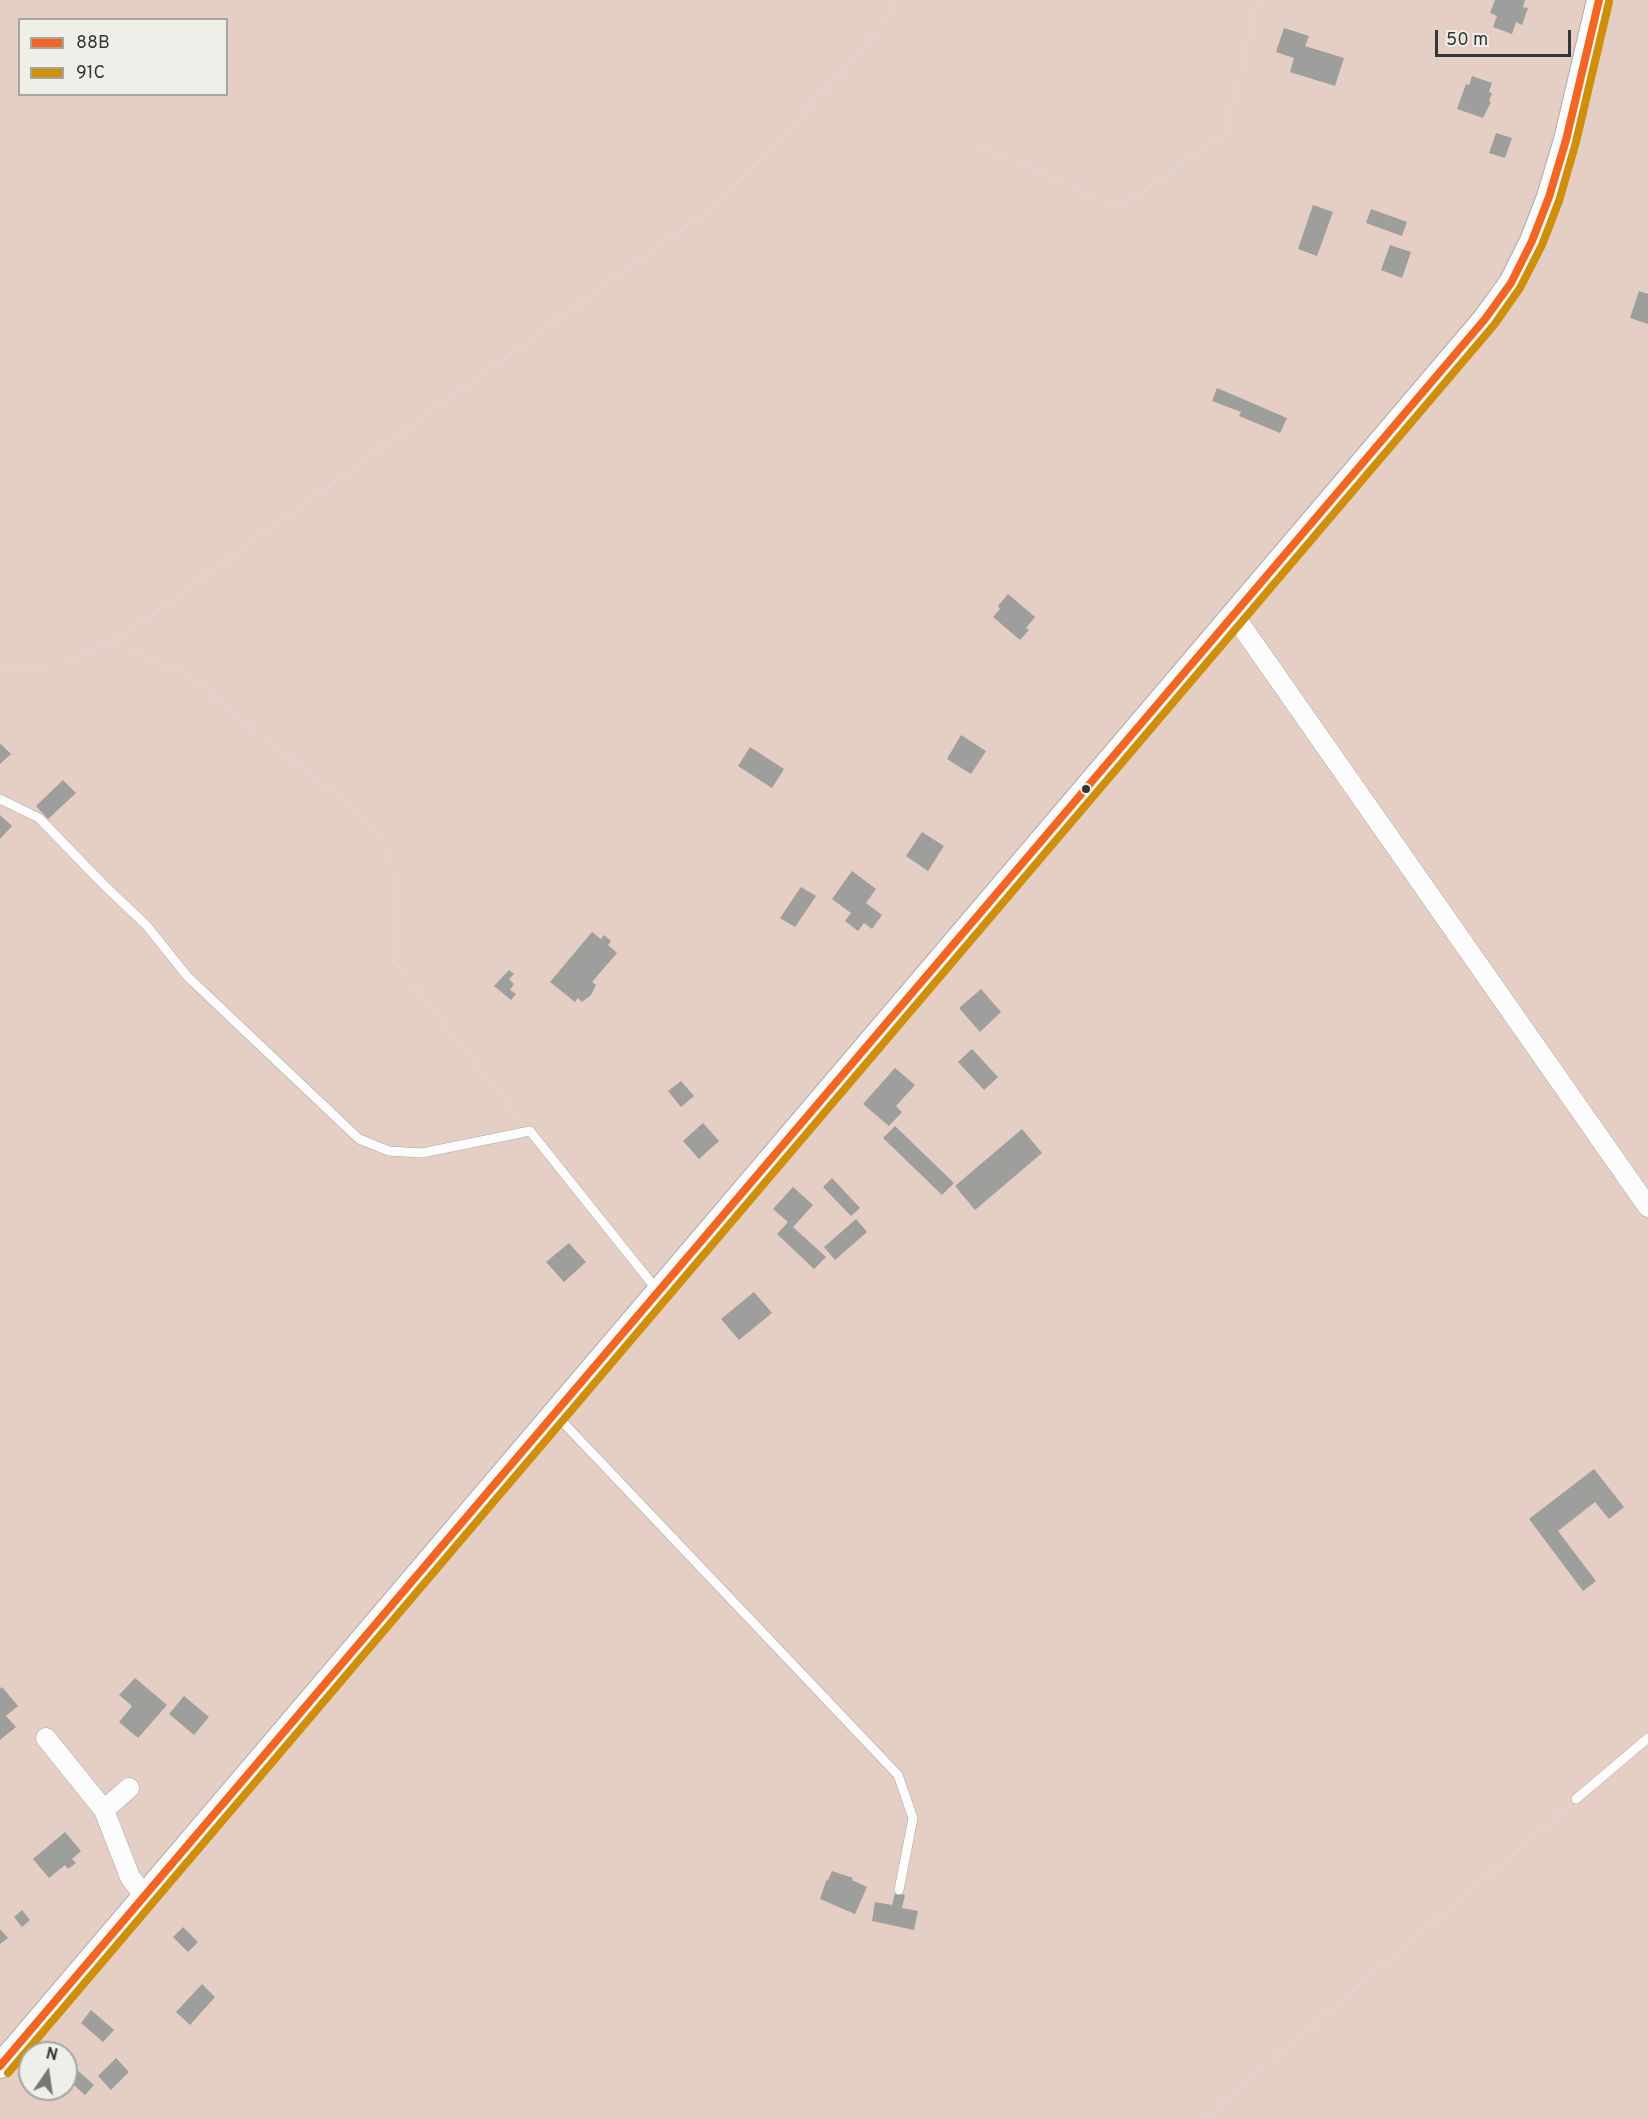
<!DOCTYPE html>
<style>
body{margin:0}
#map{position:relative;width:1648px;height:2119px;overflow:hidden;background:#eeeeeb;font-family:Overpass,sans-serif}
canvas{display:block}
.legend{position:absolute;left:18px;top:18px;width:210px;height:78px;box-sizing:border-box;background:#efefea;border:2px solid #a5a5a1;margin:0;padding:8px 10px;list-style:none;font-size:18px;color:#353533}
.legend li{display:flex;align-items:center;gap:12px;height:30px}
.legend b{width:30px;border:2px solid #a5a5a1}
.north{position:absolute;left:18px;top:2041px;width:60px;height:60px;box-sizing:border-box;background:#efefea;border:2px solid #a5a5a1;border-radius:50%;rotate:13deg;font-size:16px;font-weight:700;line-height:24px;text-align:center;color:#353533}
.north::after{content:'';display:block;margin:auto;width:21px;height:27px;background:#767673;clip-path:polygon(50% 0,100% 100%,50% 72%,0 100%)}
.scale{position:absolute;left:1435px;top:30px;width:136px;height:27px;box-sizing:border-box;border:3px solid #353533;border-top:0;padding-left:8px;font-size:18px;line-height:21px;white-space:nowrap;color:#353533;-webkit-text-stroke:4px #efefea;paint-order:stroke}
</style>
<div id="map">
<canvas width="1648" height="2119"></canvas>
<ul class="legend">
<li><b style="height:8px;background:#f26522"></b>88B</li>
<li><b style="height:8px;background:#d08f0a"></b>91C</li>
</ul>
<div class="north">N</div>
<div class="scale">50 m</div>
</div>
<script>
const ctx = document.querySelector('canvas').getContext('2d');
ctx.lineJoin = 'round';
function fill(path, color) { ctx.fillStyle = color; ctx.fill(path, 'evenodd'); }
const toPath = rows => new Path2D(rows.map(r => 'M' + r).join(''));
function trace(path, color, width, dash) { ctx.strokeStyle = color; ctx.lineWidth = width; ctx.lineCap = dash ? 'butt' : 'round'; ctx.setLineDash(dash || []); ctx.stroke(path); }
fill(toPath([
 [0,0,1648,0,1648,2119,0,2119],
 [20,20,226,20,226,94,20,94],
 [30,2053,66,2053,66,2089,30,2089]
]), '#e5cec4');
fill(toPath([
 [1495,0,1525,0,1523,7,1528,8,1522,25,1516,22,1512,34,1493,27,1497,16,1490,13],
 [1284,28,1309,36,1305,46,1344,58,1335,86,1290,72,1294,58,1276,52],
 [1472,76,1492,83,1489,92,1492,93,1489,101,1491,102,1483,118,1457,109,1466,84,1469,85],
 [1496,133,1512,138,1505,158,1489,153],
 [1313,205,1333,212,1317,256,1298,249],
 [1371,209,1407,222,1402,236,1366,223],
 [1390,245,1411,252,1402,278,1381,270],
 [1639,291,1648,294,1648,324,1630,318],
 [1217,388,1287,418,1280,433,1239,416,1241,412,1212,401],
 [1008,594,1035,617,1026,628,1029,630,1020,640,993,617,1000,609,998,606],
 [961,735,986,751,971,774,947,759],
 [1,744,11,754,0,764,0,745],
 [750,747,784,769,772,788,738,766],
 [63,780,76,793,48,819,36,806],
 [0,815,12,826,0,839],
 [922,832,944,846,928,871,906,856],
 [852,871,876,889,866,903,882,915,872,929,864,923,858,931,845,921,851,913,832,899],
 [801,887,816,896,795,927,780,918],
 [592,932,601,939,604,935,611,941,608,945,617,953,592,982,596,985,591,995,582,1002,578,998,575,1002,550,982],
 [509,970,514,974,509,979,514,984,510,990,516,994,511,1000,494,986],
 [981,989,1001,1012,980,1032,959,1008],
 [972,1049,998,1077,984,1090,958,1062],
 [895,1068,915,1085,896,1106,902,1112,889,1126,863,1104],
 [681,1081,694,1096,681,1107,668,1091],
 [703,1123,719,1141,699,1159,683,1141],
 [895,1126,954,1183,942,1195,883,1138],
 [1022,1129,1042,1153,975,1210,955,1186],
 [832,1178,860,1208,851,1216,823,1187],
 [793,1187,813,1205,793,1227,826,1257,814,1269,777,1234,788,1222,773,1209],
 [856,1219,867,1232,835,1260,824,1247],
 [569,1243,586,1262,564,1282,546,1262],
 [754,1292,772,1313,739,1340,721,1319],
 [1594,1469,1624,1507,1609,1519,1595,1502,1558,1531,1596,1581,1583,1591,1529,1519],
 [135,1678,167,1705,138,1738,119,1722,132,1706,119,1695],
 [2,1687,18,1706,6,1716,16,1727,0,1740,0,1689],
 [184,1696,209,1717,194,1735,169,1714],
 [65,1832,81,1851,72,1859,76,1863,68,1869,65,1865,49,1878,33,1859],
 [832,1871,853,1878,852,1880,867,1887,855,1914,820,1899,826,1881,828,1880],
 [895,1893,905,1895,902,1908,918,1911,914,1930,872,1921,875,1902,892,1905],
 [22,1910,30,1920,22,1927,14,1917],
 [183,1927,198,1942,188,1952,173,1937],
 [0,1929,8,1938,0,1944],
 [202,1984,215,1997,190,2025,176,2012],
 [91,2010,114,2030,103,2042,81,2023],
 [116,2058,129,2072,111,2090,98,2076],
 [66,2060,94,2085,85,2095,66,2078]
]), '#9e9f9c');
const service = toPath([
 [0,799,39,818,103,884,147,926,187,976,359,1139,389,1151,422,1153,530,1131,657,1290],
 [556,1415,898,1775,913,1818,899,1890],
 [1576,1799,1648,1738]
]);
const minor = toPath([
 [1233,614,1648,1207],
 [46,1738,104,1810,130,1877,145,1897],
 [104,1810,129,1788]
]);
const tertiary = toPath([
 [0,2066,1485,319,1511,283,1532,241,1549,197,1566,140,1599,0]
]);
trace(service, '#ababa9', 10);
trace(minor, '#ababa9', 21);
trace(tertiary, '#ababa9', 26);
trace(toPath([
 [976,144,1120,208,1226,132,1258,0],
 [108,642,187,673,269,744,333,791,370,824,390,853,394,880,394,962,522,1121],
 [0,669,69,663,132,629,717,204,836,79,882,26,895,0],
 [1204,2119,1566,1808]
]), '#d8d8d7', 3, [3, 4.5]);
trace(service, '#fcfcfc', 9);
trace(minor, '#fcfcfc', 20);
trace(tertiary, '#fcfcfc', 24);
trace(toPath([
 [0,2066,1485,319,1511,283,1532,241,1549,197,1566,140,1599,0]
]), '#f26522', 8);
trace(toPath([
 [8,2073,1494,325,1520,288,1542,245,1559,201,1576,142,1609,2]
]), '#d08f0a', 8);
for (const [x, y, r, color] of [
 [1086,789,5,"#353533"]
]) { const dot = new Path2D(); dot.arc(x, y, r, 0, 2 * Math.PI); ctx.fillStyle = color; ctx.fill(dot); trace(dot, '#efefea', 2); }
</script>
